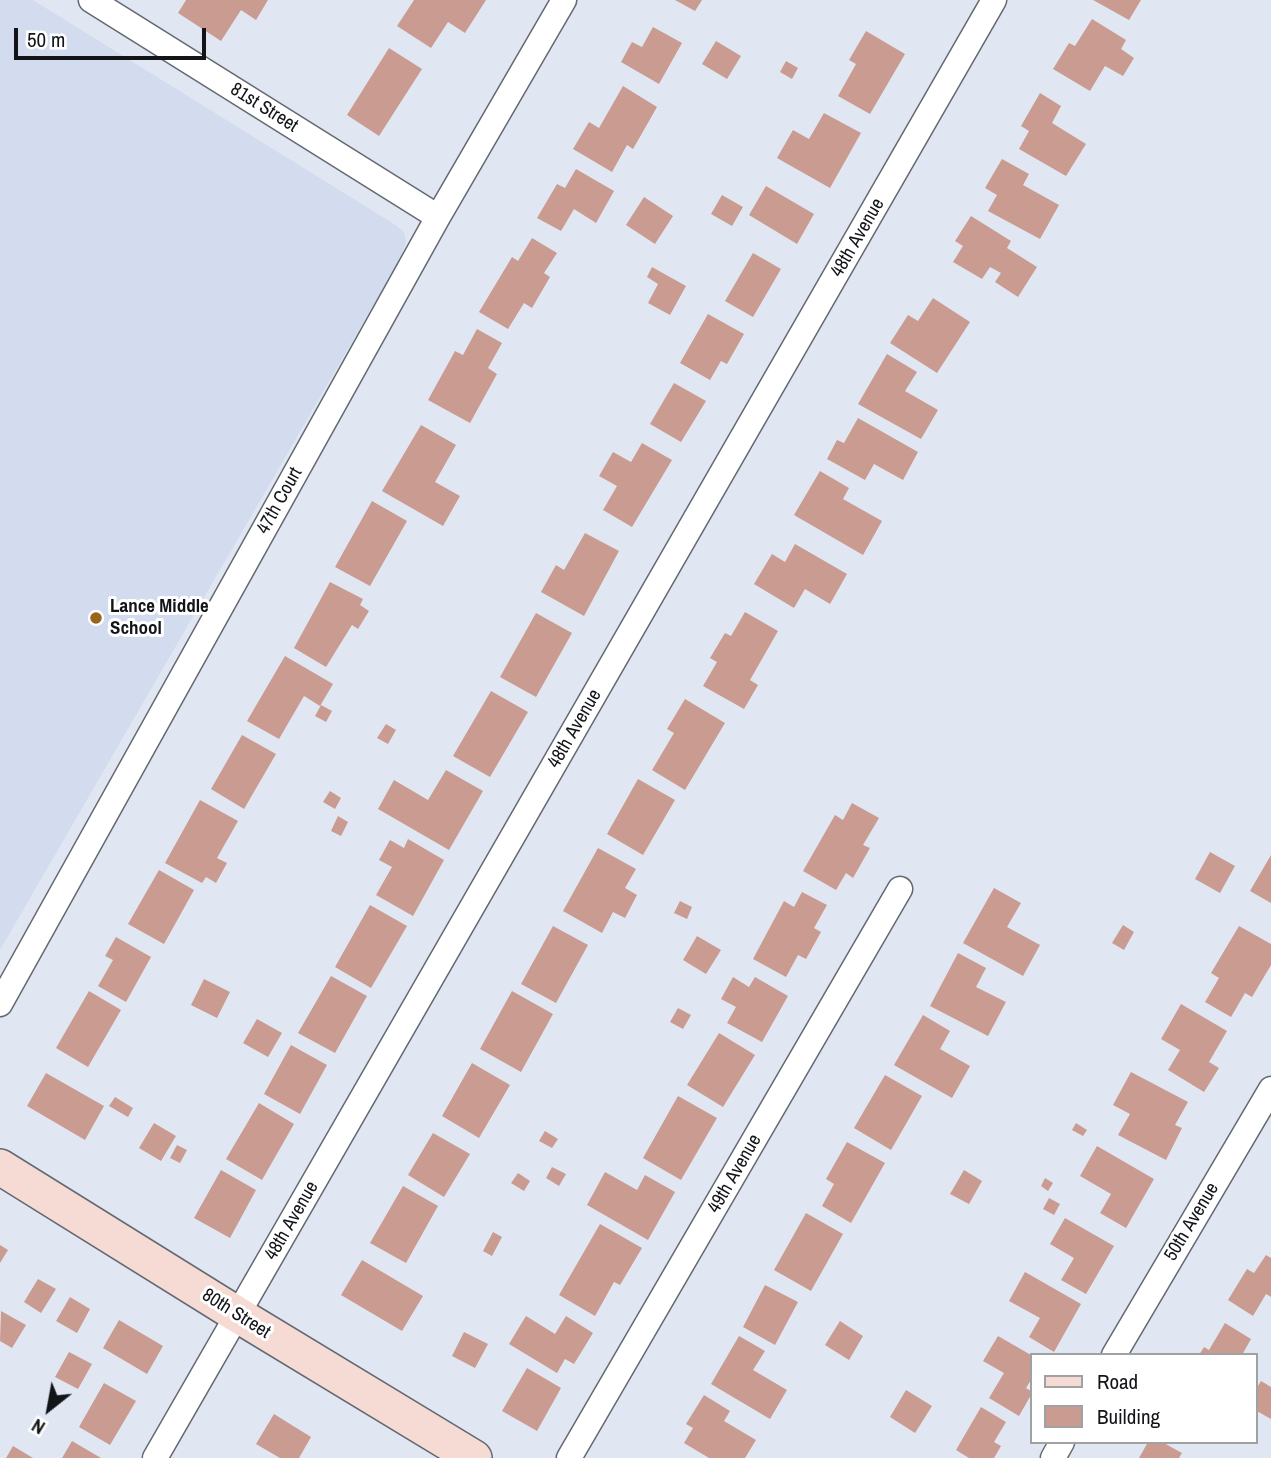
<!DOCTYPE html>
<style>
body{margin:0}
#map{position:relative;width:1271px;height:1458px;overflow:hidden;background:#e1e7f2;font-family:"Archivo Narrow",sans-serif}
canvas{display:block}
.legend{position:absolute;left:1030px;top:1353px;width:228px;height:91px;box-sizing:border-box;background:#fff;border:2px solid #a0a1a3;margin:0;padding:9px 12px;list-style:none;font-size:21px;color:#121418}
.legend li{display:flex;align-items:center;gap:14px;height:35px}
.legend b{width:35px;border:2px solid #a0a1a3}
.north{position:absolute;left:14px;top:1374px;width:70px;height:70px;-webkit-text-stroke:5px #fff;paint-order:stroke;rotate:211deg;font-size:19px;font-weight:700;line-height:28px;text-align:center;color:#121418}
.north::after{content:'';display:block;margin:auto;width:24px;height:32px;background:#121418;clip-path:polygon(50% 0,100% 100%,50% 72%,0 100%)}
.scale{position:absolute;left:14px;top:28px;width:192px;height:32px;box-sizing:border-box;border:4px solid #121418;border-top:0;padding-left:9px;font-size:21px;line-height:24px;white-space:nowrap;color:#121418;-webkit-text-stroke:5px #fff;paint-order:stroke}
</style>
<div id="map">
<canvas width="1271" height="1458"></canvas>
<ul class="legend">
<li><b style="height:9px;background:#f6dbd4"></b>Road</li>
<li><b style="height:19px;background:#c99b91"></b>Building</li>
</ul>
<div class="north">N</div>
<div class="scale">50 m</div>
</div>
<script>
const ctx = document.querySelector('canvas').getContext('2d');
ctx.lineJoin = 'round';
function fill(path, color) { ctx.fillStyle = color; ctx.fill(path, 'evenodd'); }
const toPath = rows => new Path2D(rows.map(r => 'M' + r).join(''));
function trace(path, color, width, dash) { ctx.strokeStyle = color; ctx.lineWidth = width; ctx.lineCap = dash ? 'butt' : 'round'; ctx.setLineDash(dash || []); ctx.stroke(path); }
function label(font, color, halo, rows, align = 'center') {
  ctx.font = font + ' "Archivo Narrow",sans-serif'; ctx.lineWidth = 6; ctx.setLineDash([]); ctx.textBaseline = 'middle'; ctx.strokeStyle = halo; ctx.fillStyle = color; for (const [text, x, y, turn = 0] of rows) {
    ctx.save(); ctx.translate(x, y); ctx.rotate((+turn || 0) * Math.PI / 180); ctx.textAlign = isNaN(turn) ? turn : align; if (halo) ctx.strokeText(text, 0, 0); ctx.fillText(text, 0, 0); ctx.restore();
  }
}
fill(toPath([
 [0,0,33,0,394,224,404,232,406,242,400,259,0,950]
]), '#d3dcee');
fill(toPath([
 [186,0,268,0,256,20,241,10,221,41,178,13],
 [414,0,486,0,465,33,448,22,431,48,397,26],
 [675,0,702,0,695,11],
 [1093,0,1141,0,1129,20],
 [1092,19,1126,40,1121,49,1134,58,1123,76,1105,66,1090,91,1053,69,1069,43,1075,46],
 [653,27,682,43,659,84,621,62,632,42,642,47],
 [866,31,905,54,870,114,838,96,856,64,849,60],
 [716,41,741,56,727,79,702,64],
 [389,48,422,69,379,136,347,115],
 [786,61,798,68,792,79,780,72],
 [623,86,657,107,633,149,627,145,612,172,573,149,589,122,599,128],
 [1040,93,1061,106,1052,123,1086,144,1066,176,1019,149,1029,131,1021,126],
 [824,113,861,133,830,188,777,158,793,130,809,139],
 [1002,159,1029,174,1023,185,1059,205,1040,239,988,211,997,195,985,188],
 [576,169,614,191,596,223,574,209,561,231,537,218,557,184,565,188],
 [766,186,814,214,797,244,749,215],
 [722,195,743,207,732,226,711,214],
 [644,197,673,216,655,244,626,225],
 [971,216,1011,241,1007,248,1037,267,1018,297,995,282,1001,273,990,267,982,279,953,262,963,246,955,241],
 [532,238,557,253,544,273,550,277,532,308,524,303,508,329,479,312,512,257,518,261],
 [753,253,781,269,753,317,725,301],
 [652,267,686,286,670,315,648,303,658,284,647,277],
 [933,298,970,322,937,373,890,343,908,315,918,321],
 [708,314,744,334,727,364,721,361,710,380,680,363],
 [477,329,502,343,488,368,497,374,470,423,428,400,455,351,463,355],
 [887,354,917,372,905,391,938,410,921,439,858,404],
 [674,383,706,401,681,442,650,424],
 [858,418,918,452,903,480,874,464,865,480,827,459,837,440,844,443],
 [421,425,456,445,435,482,460,496,443,526,382,491],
 [642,443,672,460,632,527,603,510,617,486,599,476,613,452,631,462],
 [820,471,849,488,843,499,882,521,863,555,794,515],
 [372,501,407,521,370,586,335,567],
 [585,533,619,551,584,616,541,592,556,565,564,570],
 [795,544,847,574,830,604,805,589,794,608,754,584,772,554,785,562],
 [330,582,363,599,360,605,369,611,358,629,352,625,326,667,294,648],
 [745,612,778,631,750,680,758,685,744,709,703,686,717,662,710,658,725,633,731,636],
 [536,613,572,633,536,697,500,677],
 [285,656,333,684,320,706,304,696,279,739,247,721],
 [491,691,528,712,490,777,453,756],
 [685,699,725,723,685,790,652,770,674,733,667,729],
 [321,705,332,711,326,722,315,716],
 [386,724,396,730,388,744,377,738],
 [242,735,276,754,244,809,211,789],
 [446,770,483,791,449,850,378,809,394,780,428,800],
 [638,779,675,800,643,855,607,834],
 [330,791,341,798,335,809,323,802],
 [200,800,238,821,217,858,227,863,216,883,206,877,202,883,165,863],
 [852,803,879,818,863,845,870,848,853,878,846,873,836,890,803,871,835,815,843,820],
 [338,816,348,822,341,836,331,831],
 [408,839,444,860,413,916,376,895,392,867,379,860,390,840,404,848],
 [598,848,636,869,625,888,637,895,625,918,613,912,602,933,563,911],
 [1210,852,1235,866,1220,893,1195,879],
 [1271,855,1271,903,1250,891],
 [159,870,194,890,164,944,128,924],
 [994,888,1021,903,1007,927,1040,945,1023,976,963,943],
 [802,892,827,905,814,928,821,932,806,959,798,955,786,977,753,959,784,901,794,907],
 [680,901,692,907,687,919,674,913],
 [370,905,407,926,371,988,335,967],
 [1123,925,1134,932,1124,950,1112,943],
 [553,926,588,945,556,1003,521,984],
 [1239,926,1271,944,1271,965,1252,997,1245,993,1231,1017,1205,1002,1219,978,1211,973],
 [697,936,721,950,706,974,683,960],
 [116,937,151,957,126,1002,98,986,113,960,105,956],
 [958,953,986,968,976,987,1006,1002,988,1036,930,1006],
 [331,976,367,996,335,1053,298,1033],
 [733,977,749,987,755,977,788,996,762,1042,727,1023,736,1007,721,999],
 [204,979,230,992,217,1018,191,1005],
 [89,991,121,1010,88,1067,56,1048],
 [512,991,553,1014,521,1072,480,1049],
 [1181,1004,1227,1031,1209,1062,1219,1068,1204,1092,1168,1070,1180,1050,1161,1039],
 [678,1008,691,1015,683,1029,670,1022],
 [923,1015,950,1031,940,1049,970,1066,952,1098,894,1065],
 [257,1019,282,1033,268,1057,243,1043],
 [719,1033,755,1055,723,1107,687,1085],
 [291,1045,327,1065,300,1114,264,1094],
 [472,1063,510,1085,479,1138,442,1116],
 [1131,1072,1188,1102,1175,1125,1182,1128,1166,1160,1118,1135,1130,1114,1113,1105],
 [46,1073,104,1106,85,1140,27,1106],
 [885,1075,922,1096,891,1150,854,1128],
 [678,1096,717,1118,681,1180,643,1158],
 [115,1097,133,1108,128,1117,109,1106],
 [259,1103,294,1124,262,1180,226,1159],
 [154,1123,176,1136,161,1161,139,1148],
 [1076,1123,1087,1130,1083,1136,1072,1130],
 [545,1131,558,1139,552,1148,539,1141],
 [433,1133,470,1154,444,1197,408,1175],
 [847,1142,885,1163,851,1223,822,1206,834,1184,826,1179],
 [177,1145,187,1150,180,1163,170,1158],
 [1097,1146,1154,1179,1126,1228,1100,1213,1111,1194,1080,1176],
 [552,1167,566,1174,559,1186,546,1178],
 [221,1170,256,1190,230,1238,194,1218],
 [964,1170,982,1181,969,1204,950,1194],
 [605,1172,637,1190,645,1175,675,1192,648,1240,587,1205],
 [518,1173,530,1181,524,1191,511,1183],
 [1045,1178,1053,1183,1048,1191,1041,1186],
 [403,1186,438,1206,406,1263,370,1243],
 [1049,1198,1060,1204,1054,1215,1043,1209],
 [806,1213,843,1234,811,1291,774,1270],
 [1065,1218,1114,1246,1086,1294,1061,1280,1074,1258,1050,1244],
 [600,1224,642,1248,620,1285,614,1282,595,1316,559,1295],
 [493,1232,502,1237,492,1256,483,1251],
 [0,1245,8,1250,0,1263],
 [1266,1255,1271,1258,1271,1297,1266,1294,1253,1316,1228,1300,1247,1269,1254,1273],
 [362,1260,423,1296,402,1331,341,1295],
 [1025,1272,1081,1304,1054,1352,1029,1337,1040,1318,1009,1301],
 [38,1279,56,1289,41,1313,24,1302],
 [765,1285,798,1302,775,1345,743,1327],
 [70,1297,90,1309,77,1333,56,1321],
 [1,1311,26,1325,12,1348,0,1341],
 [526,1316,555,1334,566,1316,593,1333,574,1364,565,1359,557,1373,509,1344],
 [119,1320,163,1346,147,1374,103,1348],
 [840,1321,863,1336,849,1360,825,1345],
 [1225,1323,1251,1339,1242,1355,1199,1355,1204,1347,1209,1350],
 [464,1332,488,1344,475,1368,452,1356],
 [739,1336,765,1351,753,1370,787,1390,770,1419,711,1384],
 [998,1336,1031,1355,1031,1380,1026,1388,1031,1391,1031,1395,1019,1416,989,1398,1004,1373,983,1361],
 [69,1352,92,1364,78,1389,55,1377],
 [527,1368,561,1388,537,1431,502,1411],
 [1261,1381,1271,1387,1271,1419,1255,1410,1255,1391],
 [104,1383,136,1401,110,1445,79,1427],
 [906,1390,932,1406,915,1433,890,1417],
 [704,1395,730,1411,724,1421,756,1440,745,1458,709,1458,684,1443,693,1428,686,1424],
 [981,1407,1006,1422,994,1442,1001,1446,994,1458,969,1458,956,1450],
 [274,1414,311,1437,299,1458,280,1458,256,1444],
 [72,1441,101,1458,62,1458],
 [1148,1442,1162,1442,1182,1453,1179,1458,1139,1458],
 [13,1446,33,1458,6,1458]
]), '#c99b91');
const street = toPath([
 [91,0,438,217],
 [0,1004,438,217,564,0],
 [1114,1355,1271,1089],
 [155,1458,994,0],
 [569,1458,900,889],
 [1053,1458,1062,1442]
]);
const secondary = toPath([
 [0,1167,238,1315,474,1458]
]);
trace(street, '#636871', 27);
trace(secondary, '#636871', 38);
trace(street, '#fff', 24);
trace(secondary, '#f6dbd4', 35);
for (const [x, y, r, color] of [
 [96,618,7,"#99641b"]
]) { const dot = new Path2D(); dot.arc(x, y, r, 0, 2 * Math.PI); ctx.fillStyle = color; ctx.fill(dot); trace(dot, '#fff', 2.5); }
label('19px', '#121418', '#fff', [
 ["81st Street",264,108,32],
 ["48th Avenue",858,238,-60],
 ["47th Court",280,501,-61],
 ["48th Avenue",575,729,-60],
 ["49th Avenue",735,1174,-60],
 ["48th Avenue",292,1221,-60],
 ["50th Avenue",1192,1222,-59],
 ["80th Street",236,1314,32]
]);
label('bold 19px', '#121418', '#fff', [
 ["Lance Middle",110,607],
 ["School",110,629]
], 'left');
</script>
